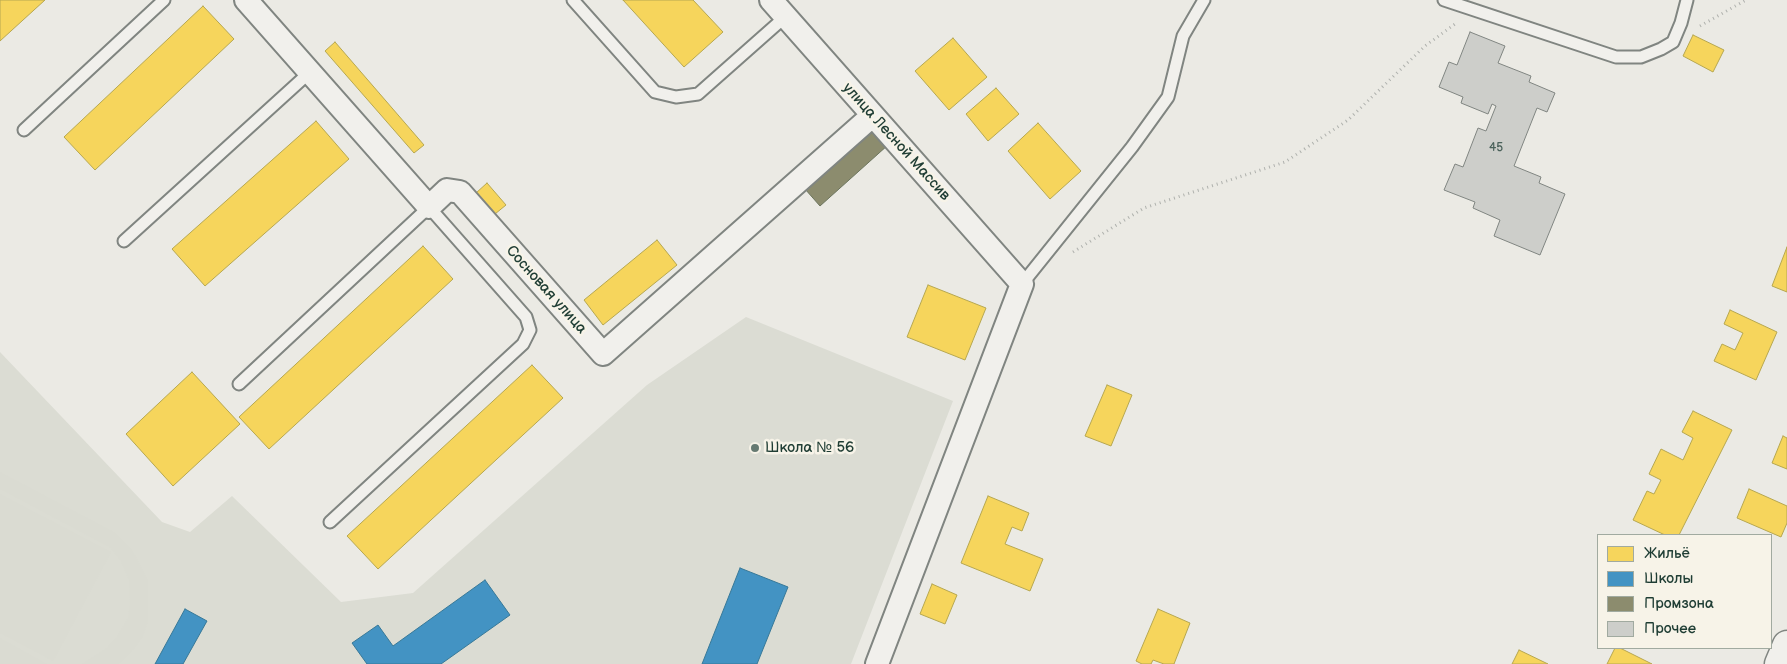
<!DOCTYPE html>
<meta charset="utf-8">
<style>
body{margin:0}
#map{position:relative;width:1787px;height:664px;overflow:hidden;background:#ebeae4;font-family:"Balsamiq Sans",sans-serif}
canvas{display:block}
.legend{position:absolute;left:1597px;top:534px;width:175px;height:115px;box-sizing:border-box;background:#f7f3e8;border:1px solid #a1aaa0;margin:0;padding:6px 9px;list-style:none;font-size:15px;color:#1f3d34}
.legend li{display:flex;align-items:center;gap:10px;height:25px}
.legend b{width:25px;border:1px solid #a1aaa0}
</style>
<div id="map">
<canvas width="1787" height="664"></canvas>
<ul class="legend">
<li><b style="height:14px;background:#f6d55c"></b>Жильё</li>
<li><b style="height:14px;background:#4393c3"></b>Школы</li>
<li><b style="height:14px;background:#8c8c6e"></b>Промзона</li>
<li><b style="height:14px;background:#cdceca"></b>Прочее</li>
</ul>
</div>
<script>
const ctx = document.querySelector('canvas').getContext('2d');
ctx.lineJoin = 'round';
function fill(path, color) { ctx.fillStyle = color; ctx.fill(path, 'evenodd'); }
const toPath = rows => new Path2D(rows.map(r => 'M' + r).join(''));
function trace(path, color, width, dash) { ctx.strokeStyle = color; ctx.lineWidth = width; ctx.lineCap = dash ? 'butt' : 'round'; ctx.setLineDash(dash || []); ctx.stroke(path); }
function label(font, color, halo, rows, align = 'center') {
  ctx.font = font + ' "Balsamiq Sans",sans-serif'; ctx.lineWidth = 5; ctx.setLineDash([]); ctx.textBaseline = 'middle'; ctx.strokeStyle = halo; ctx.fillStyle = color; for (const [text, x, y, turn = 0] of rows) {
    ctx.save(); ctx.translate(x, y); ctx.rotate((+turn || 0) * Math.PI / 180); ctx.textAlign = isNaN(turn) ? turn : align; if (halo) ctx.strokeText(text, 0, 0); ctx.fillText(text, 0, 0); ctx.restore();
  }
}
fill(toPath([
 [746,317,953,401,851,664,0,664,0,352,162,522,190,532,232,496,341,602,413,593,647,385]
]), '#dbdcd3');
fill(toPath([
 [0,472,112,531,132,550,148,581,148,620,143,636,132,651,118,664,82,664,107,648,117,637,128,618,130,604,129,580,121,561,111,548,0,489],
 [0,494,111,552,53,661,0,633],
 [0,638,47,664,0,664]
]), '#dadbd2');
const homes = toPath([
 [0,0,45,0,0,41,0,0],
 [623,0,693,0,723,32,684,67,623,0],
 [203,6,234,39,95,170,64,137,203,6],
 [1693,35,1724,50,1713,72,1683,56,1693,35],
 [953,38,987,77,949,110,915,71,953,38],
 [335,42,424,145,414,153,325,51,335,42],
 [996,88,1019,114,988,141,966,114,996,88],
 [316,121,349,159,205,286,172,249,316,121],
 [1038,123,1081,171,1050,199,1008,151,1038,123],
 [487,183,506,205,495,214,476,193,487,183],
 [657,240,677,265,603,325,584,300,657,240],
 [423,246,453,279,269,449,239,417,423,246],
 [1787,247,1787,292,1772,286,1787,247],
 [928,285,986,308,965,360,907,337,928,285],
 [1730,310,1777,332,1756,380,1714,361,1722,344,1735,350,1743,333,1724,324,1730,310],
 [532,365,563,398,378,569,347,536,532,365],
 [192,372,240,424,173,486,126,434,192,372],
 [1107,385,1132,395,1111,446,1085,436,1107,385],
 [1693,411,1732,430,1679,535,1665,535,1633,520,1647,491,1654,494,1661,480,1649,474,1661,449,1683,460,1693,438,1682,432,1693,411],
 [1783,436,1787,438,1787,469,1772,463,1783,436],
 [1749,489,1787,506,1787,523,1781,537,1737,518,1749,489],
 [988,496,1029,513,1022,531,1012,527,1005,544,1043,559,1030,591,961,563,988,496],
 [932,584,957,595,945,624,920,614,932,584],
 [1158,609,1190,623,1174,664,1164,664,1153,660,1151,664,1142,664,1136,661,1158,609],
 [1615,648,1620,648,1652,664,1607,664,1615,648],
 [1519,650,1548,664,1512,664,1519,650]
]);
fill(homes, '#f6d55c');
trace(homes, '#b6a750', 1);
const schools = toPath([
 [740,568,788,587,757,664,702,664,740,568],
 [485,580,510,615,441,664,367,664,352,643,378,625,393,646,485,580],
 [185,609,207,621,183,664,155,664,185,609]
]);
fill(schools, '#4393c3');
trace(schools, '#387998', 1);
const industry = toPath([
 [873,128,888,145,820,206,805,189,873,128]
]);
fill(industry, '#8c8c6e');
trace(industry, '#6b745d', 1);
const building = toPath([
 [1470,32,1505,46,1498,63,1531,76,1529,82,1555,93,1547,112,1537,108,1514,166,1541,177,1539,183,1565,194,1540,255,1494,236,1500,220,1473,208,1475,202,1444,190,1455,164,1463,167,1478,128,1486,131,1496,106,1492,104,1488,114,1461,103,1463,97,1439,87,1449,62,1457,65,1470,32]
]);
fill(building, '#cdceca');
trace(building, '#808581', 1);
const lane = toPath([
 [573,0,655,92,676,97,698,94,785,17],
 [1444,0,1616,57,1641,57,1661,49,1673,42,1681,23,1687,0],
 [24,130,164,0],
 [124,241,310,72],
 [1022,284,1132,147,1168,97,1183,36,1204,0],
 [239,384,429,207,526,317,530,330,523,344,330,522]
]);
const street = toPath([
 [246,0,429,207,447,190,460,192,603,354,872,116],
 [771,0,1022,284,877,664]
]);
const secondary = toPath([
 [1779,664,1787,645]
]);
trace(lane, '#808581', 15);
trace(street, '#808581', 26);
trace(secondary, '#808581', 31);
trace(toPath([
 [1700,26,1746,0],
 [1073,252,1144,208,1285,162,1348,120,1425,46,1455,24]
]), '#afb1ad', 3, [1, 4]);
trace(lane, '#f1f0ec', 11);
trace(street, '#f1f0ec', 22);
trace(secondary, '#f1f0ec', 28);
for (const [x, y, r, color] of [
 [755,448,5,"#667a72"]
]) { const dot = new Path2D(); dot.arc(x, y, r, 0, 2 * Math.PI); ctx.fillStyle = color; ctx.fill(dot); trace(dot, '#f7f3e8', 2); }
label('12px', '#4a615a', null, [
 ["45",1496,148]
]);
label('15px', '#1f3d34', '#f7f3e8', [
 ["улица Лесной Массив",896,142,48],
 ["Сосновая улица",546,290,48]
]);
label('15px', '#1f3d34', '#f7f3e8', [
 ["Школа № 56",765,448]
], 'left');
</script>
